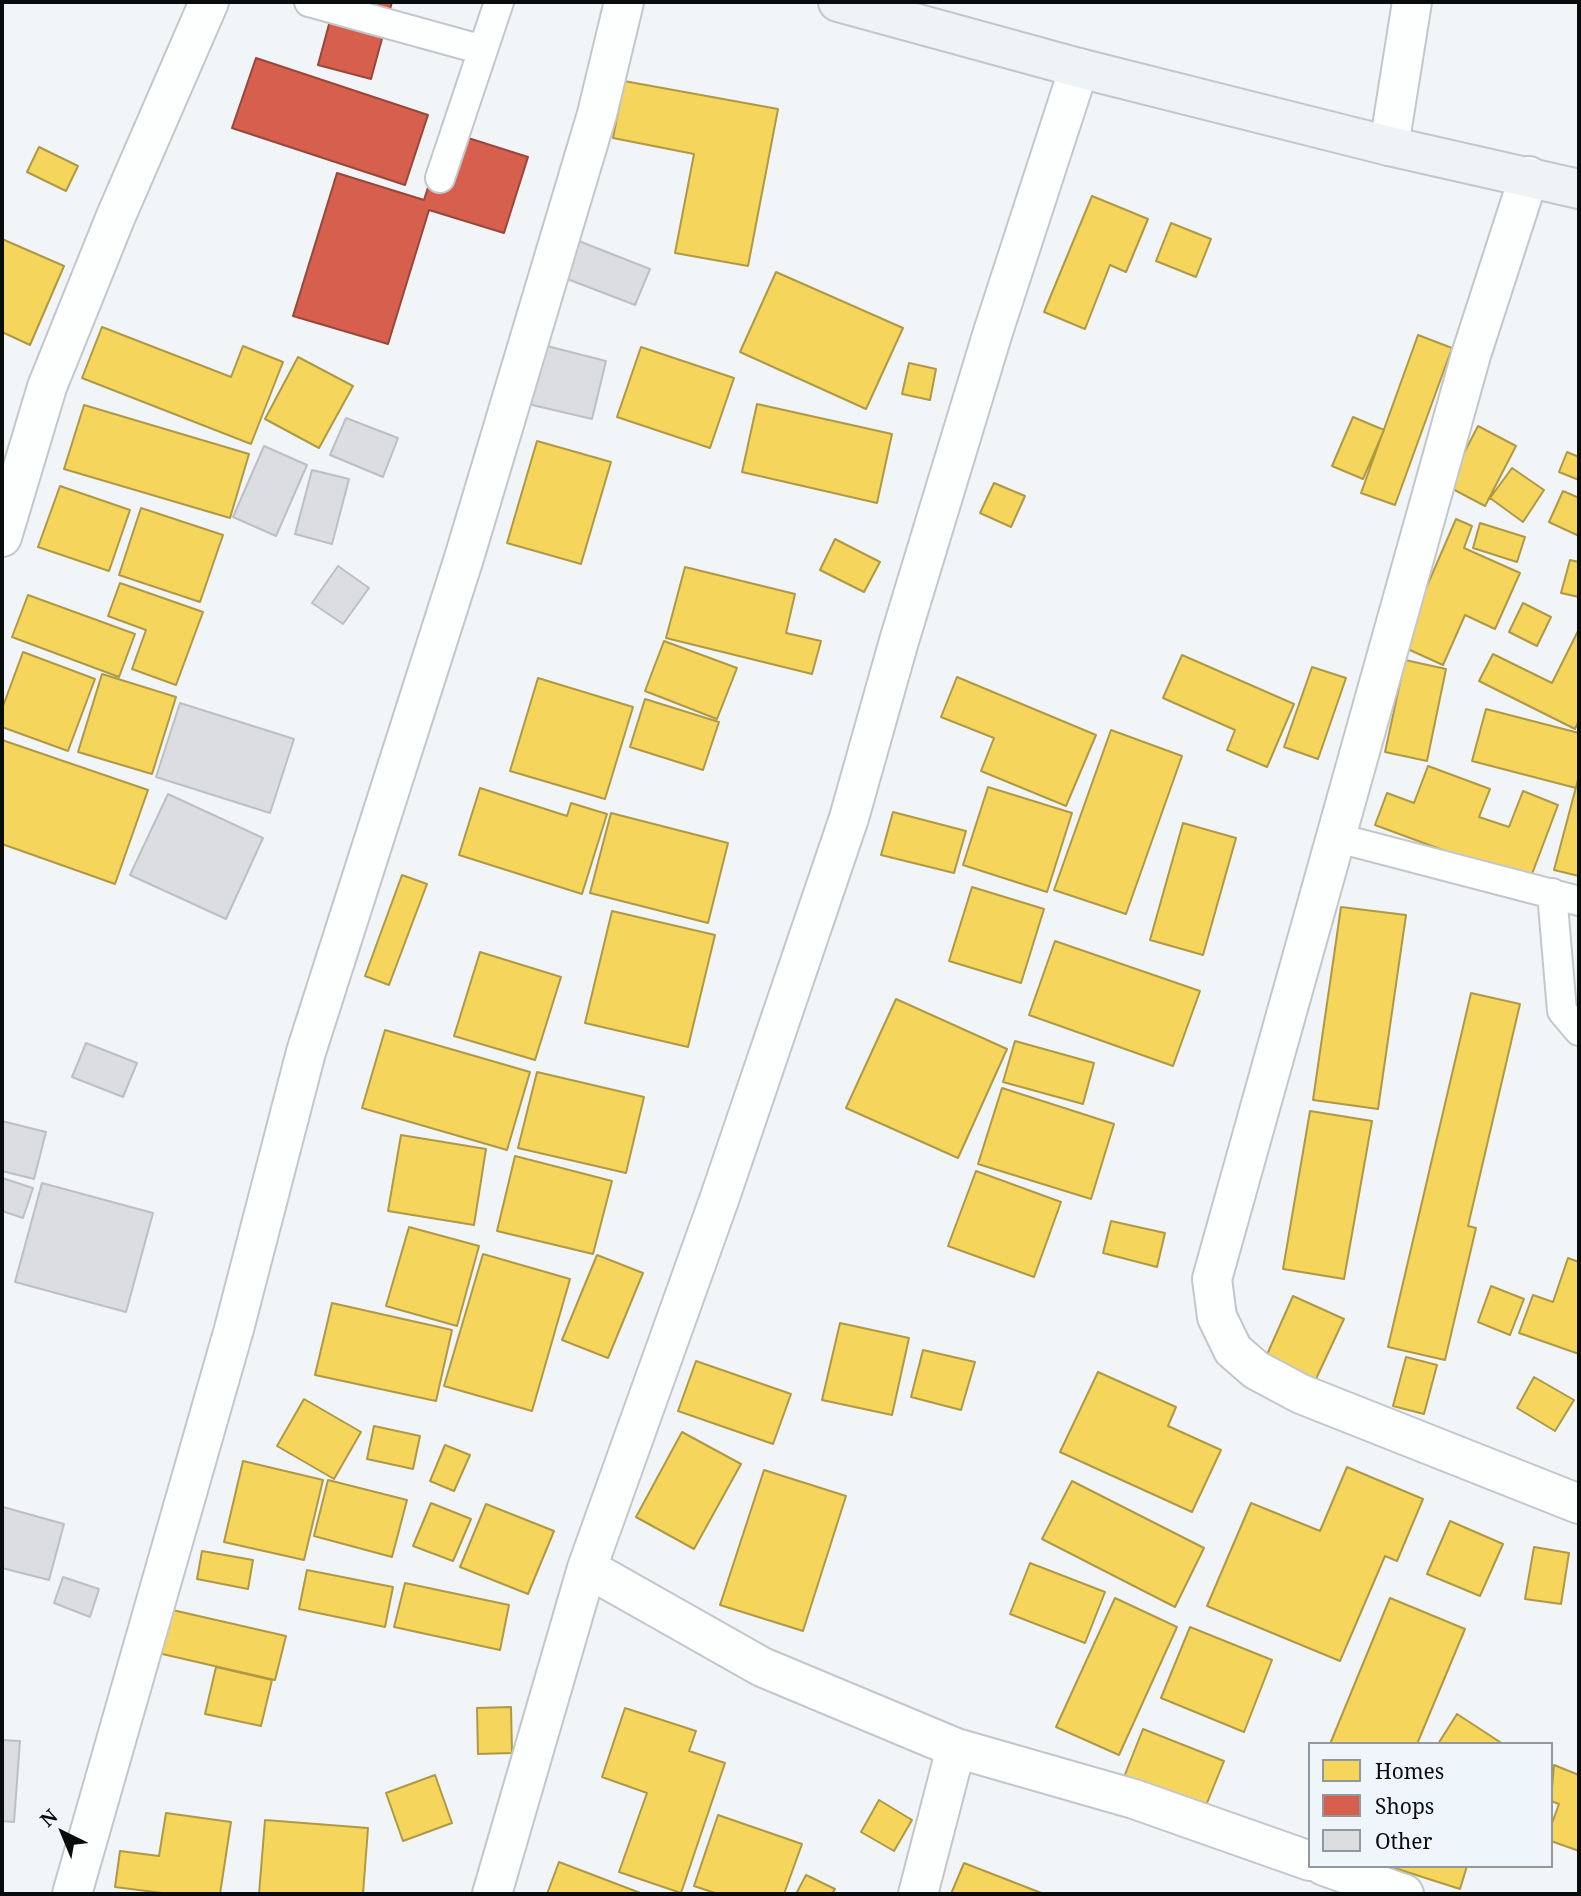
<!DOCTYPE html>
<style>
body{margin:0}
#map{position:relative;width:1581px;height:1896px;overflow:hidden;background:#f1f5f8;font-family:"Noto Serif",serif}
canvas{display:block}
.frame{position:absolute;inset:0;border:4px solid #090c0d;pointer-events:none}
.legend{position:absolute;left:1308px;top:1742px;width:245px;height:126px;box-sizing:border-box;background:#eef6fb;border:2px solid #92989c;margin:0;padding:9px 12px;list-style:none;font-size:21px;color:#090c0d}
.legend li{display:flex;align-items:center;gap:14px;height:35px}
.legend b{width:35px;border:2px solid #92989c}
.north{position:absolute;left:28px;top:1798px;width:70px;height:70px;-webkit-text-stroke:5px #eef6fb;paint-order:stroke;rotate:317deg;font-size:19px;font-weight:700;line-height:28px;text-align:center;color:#090c0d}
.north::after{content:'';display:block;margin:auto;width:24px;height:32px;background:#090c0d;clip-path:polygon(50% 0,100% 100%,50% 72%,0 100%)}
</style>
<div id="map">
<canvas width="1581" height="1896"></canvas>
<div class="frame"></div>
<ul class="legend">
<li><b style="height:19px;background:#f6d55c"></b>Homes</li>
<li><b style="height:19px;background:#d6604d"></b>Shops</li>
<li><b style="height:19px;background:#dbdde0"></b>Other</li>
</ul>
<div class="north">N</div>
</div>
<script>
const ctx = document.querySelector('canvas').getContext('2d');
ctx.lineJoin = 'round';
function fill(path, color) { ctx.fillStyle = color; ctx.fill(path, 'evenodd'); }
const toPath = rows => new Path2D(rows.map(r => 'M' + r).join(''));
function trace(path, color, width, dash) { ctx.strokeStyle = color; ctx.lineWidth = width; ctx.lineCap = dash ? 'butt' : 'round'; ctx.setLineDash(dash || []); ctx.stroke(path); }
const homes = toPath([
 [624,81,778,109,748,266,675,253,694,154,613,138,624,81],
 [39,147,78,166,66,191,27,172,39,147],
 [1092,196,1148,219,1126,272,1110,265,1085,329,1044,312,1092,196],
 [1171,223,1211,239,1196,277,1156,261,1171,223],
 [2,239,64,266,30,345,2,332,2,239],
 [776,272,903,328,866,409,740,352,776,272],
 [102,327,231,377,243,346,283,362,251,444,82,378,102,327],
 [1418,335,1452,348,1395,505,1361,493,1418,335],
 [641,347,734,378,710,448,617,417,641,347],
 [298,357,353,386,319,448,265,419,298,357],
 [909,363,936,369,930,400,902,394,909,363],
 [757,404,892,434,877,503,742,472,757,404],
 [84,405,249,454,230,518,64,469,84,405],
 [1353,417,1384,430,1363,479,1332,466,1353,417],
 [1478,426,1516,446,1485,506,1447,486,1478,426],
 [537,441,611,462,581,564,507,543,537,441],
 [1567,452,1579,457,1579,480,1559,472,1567,452],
 [1512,468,1544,490,1523,522,1490,498,1512,468],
 [994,483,1025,496,1011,527,980,513,994,483],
 [60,486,130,510,109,571,38,547,60,486],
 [1563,491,1579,498,1579,536,1549,522,1563,491],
 [141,508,223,535,200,602,119,575,141,508],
 [1456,519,1472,526,1464,548,1520,573,1495,629,1465,615,1443,665,1401,646,1456,519],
 [1480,523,1525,537,1517,562,1473,548,1480,523],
 [835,539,880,562,864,592,820,570,835,539],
 [1570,560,1579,562,1579,597,1561,593,1570,560],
 [685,567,795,594,786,633,821,641,812,674,666,638,685,567],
 [120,583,203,612,176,685,132,669,146,630,108,616,120,583],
 [28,595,135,634,119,677,12,637,28,595],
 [1523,603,1551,617,1537,646,1509,632,1523,603],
 [1579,629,1579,720,1575,729,1479,681,1493,654,1552,683,1579,629],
 [664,641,737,668,717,719,645,691,664,641],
 [23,652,95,679,68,751,2,727,2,709,23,652],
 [1182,655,1294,704,1267,767,1227,750,1235,730,1163,698,1182,655],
 [1405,660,1446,669,1427,761,1385,752,1405,660],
 [1312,667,1346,678,1318,759,1284,747,1312,667],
 [102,674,176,697,152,774,78,752,102,674],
 [957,677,1096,735,1066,806,981,771,994,738,941,717,957,677],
 [538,678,633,707,605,799,510,771,538,678],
 [645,699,719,722,703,770,630,747,645,699],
 [1486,709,1579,733,1579,776,1576,788,1472,761,1486,709],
 [1111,730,1182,756,1126,914,1054,890,1111,730],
 [2,740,148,790,115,884,2,844,2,740],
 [1428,766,1490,789,1479,817,1509,827,1523,791,1558,805,1529,882,1375,825,1387,793,1414,803,1428,766],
 [1579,776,1579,876,1554,870,1579,776],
 [988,787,1072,813,1047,892,963,865,988,787],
 [480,788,567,816,571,803,607,814,582,894,459,855,480,788],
 [893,812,966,831,954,873,881,855,893,812],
 [611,813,728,843,708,923,590,893,611,813],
 [1183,823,1236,838,1203,955,1150,940,1183,823],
 [402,875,427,884,389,985,365,976,402,875],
 [972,887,1044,909,1021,983,949,961,972,887],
 [1341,907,1406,915,1378,1109,1313,1100,1341,907],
 [612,911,715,935,688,1047,585,1023,612,911],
 [1055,941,1200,991,1173,1066,1029,1015,1055,941],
 [480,952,561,977,535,1060,454,1036,480,952],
 [1471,993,1520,1004,1468,1226,1476,1228,1445,1360,1388,1347,1471,993],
 [896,999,1007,1049,958,1158,846,1108,896,999],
 [385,1030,530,1072,507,1150,362,1108,385,1030],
 [1015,1041,1094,1063,1083,1104,1003,1082,1015,1041],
 [537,1072,644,1097,626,1173,518,1148,537,1072],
 [1002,1088,1114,1124,1091,1199,978,1164,1002,1088],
 [1310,1111,1372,1121,1344,1279,1283,1269,1310,1111],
 [401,1135,486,1149,474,1225,388,1211,401,1135],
 [515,1156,612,1181,593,1254,497,1231,515,1156],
 [976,1171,1061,1202,1034,1277,948,1246,976,1171],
 [1111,1221,1165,1233,1157,1267,1103,1253,1111,1221],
 [409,1227,479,1246,457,1326,386,1306,409,1227],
 [483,1254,570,1279,532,1411,444,1386,483,1254],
 [597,1255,643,1273,608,1358,562,1340,597,1255],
 [1568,1258,1579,1262,1579,1354,1519,1333,1533,1295,1553,1302,1568,1258],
 [1491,1286,1524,1299,1510,1335,1478,1322,1491,1286],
 [1293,1296,1344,1319,1315,1381,1265,1359,1293,1296],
 [332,1303,452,1330,436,1401,315,1375,332,1303],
 [840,1323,909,1338,892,1415,822,1400,840,1323],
 [923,1350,975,1362,961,1410,911,1397,923,1350],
 [1406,1357,1437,1365,1424,1414,1393,1406,1406,1357],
 [696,1361,791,1394,773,1444,678,1411,696,1361],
 [1098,1372,1176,1407,1168,1426,1221,1450,1192,1512,1060,1452,1098,1372],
 [1534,1377,1574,1400,1555,1431,1517,1408,1534,1377],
 [304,1399,361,1432,334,1479,277,1446,304,1399],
 [374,1426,420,1436,413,1469,367,1459,374,1426],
 [682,1432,741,1464,694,1549,636,1517,682,1432],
 [445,1445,470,1455,454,1491,430,1481,445,1445],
 [243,1461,323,1480,304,1560,224,1542,243,1461],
 [1347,1467,1423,1499,1397,1561,1385,1556,1340,1661,1207,1606,1251,1503,1320,1531,1347,1467],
 [764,1470,846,1496,803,1631,720,1605,764,1470],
 [328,1480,407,1500,392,1557,314,1536,328,1480],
 [1072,1481,1204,1548,1175,1607,1042,1539,1072,1481],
 [431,1503,471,1519,453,1561,413,1546,431,1503],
 [486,1504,554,1531,528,1594,460,1567,486,1504],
 [1450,1521,1503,1544,1480,1596,1427,1574,1450,1521],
 [1534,1547,1569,1553,1561,1604,1525,1599,1534,1547],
 [202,1551,253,1560,248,1589,197,1579,202,1551],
 [1030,1563,1105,1592,1085,1643,1010,1614,1030,1563],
 [307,1570,393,1587,385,1627,299,1609,307,1570],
 [405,1583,509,1605,500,1650,394,1627,405,1583],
 [1115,1598,1177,1627,1119,1755,1056,1727,1115,1598],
 [1390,1598,1465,1629,1417,1744,1330,1744,1390,1598],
 [168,1609,286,1636,275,1680,158,1653,168,1609],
 [1190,1627,1272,1660,1244,1732,1161,1698,1190,1627],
 [216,1667,272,1680,261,1726,205,1714,216,1667],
 [511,1707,512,1753,478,1754,477,1708,511,1707],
 [625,1708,696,1731,689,1751,725,1763,681,1893,619,1872,647,1793,602,1777,625,1708],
 [1457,1714,1503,1744,1438,1744,1457,1714],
 [1143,1729,1224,1761,1205,1808,1124,1777,1143,1729],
 [1554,1765,1579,1775,1579,1851,1551,1841,1551,1826,1559,1804,1551,1801,1554,1765],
 [435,1775,452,1823,403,1841,386,1793,435,1775],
 [879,1800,912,1820,894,1851,861,1832,879,1800],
 [166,1813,231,1822,220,1894,170,1894,115,1887,120,1851,159,1856,166,1813],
 [718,1815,802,1844,784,1894,718,1894,694,1886,718,1815],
 [265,1820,368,1828,363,1894,259,1894,265,1820],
 [559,1862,643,1894,547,1894,559,1862],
 [964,1863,1044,1894,951,1894,964,1863],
 [1388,1866,1467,1866,1460,1889,1388,1866],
 [806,1875,835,1889,832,1894,796,1894,806,1875]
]);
fill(homes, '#f6d55c');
trace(homes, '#af9944', 2);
const shops = toPath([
 [335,2,392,2,371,79,318,65,335,2],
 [256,58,428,115,405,185,232,128,256,58],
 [446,131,528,157,504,233,429,210,388,344,293,316,337,173,424,200,446,131]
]);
fill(shops, '#d6604d');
trace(shops, '#98473a', 2);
const building = toPath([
 [571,238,650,269,635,305,557,275,571,238],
 [543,345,606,361,592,419,528,404,543,345],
 [346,418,398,438,383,477,330,455,346,418],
 [264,446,307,465,276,536,233,517,264,446],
 [312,470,349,479,332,544,295,534,312,470],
 [338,566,369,588,343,624,312,603,338,566],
 [180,703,294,739,270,813,156,777,180,703],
 [168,794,263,838,226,919,130,875,168,794],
 [86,1043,137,1063,123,1097,72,1077,86,1043],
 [2,1121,46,1132,34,1179,2,1171,2,1121],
 [2,1178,33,1188,23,1218,2,1211,2,1178],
 [42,1183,153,1213,126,1312,15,1282,42,1183],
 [3,1507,64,1524,49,1580,2,1568,3,1507],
 [63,1577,99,1589,90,1617,54,1603,63,1577],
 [2,1740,20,1741,14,1822,2,1821,2,1740]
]);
fill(building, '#dbdde0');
trace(building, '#bdc0c3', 2);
const service = toPath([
 [309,2,483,50],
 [440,178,499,2],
 [1334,837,1579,901],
 [1552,893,1562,1011,1579,1031]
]);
const minor = toPath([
 [1389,146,1412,2],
 [1529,176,1471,355,1212,1279,1217,1317,1233,1350,1256,1370,1301,1394,1579,1504],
 [2,537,47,387,116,216,209,2],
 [587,1568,762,1667,956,1748,1134,1799,1310,1861],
 [1324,1866,1404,1894],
 [72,1894,234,1329,306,1052,464,558,597,114,624,2],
 [492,1894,587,1568,719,1200,849,818,899,641,993,332,1079,68],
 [918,1894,956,1748]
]);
const secondary = toPath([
 [838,2,1079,68,1389,146,1579,189]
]);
trace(service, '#c4c7ca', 32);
trace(minor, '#c4c7ca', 42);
trace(secondary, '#c4c7ca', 42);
trace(service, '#fdfefe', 28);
trace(minor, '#fdfefe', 38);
trace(secondary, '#eef3f5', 38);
</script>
